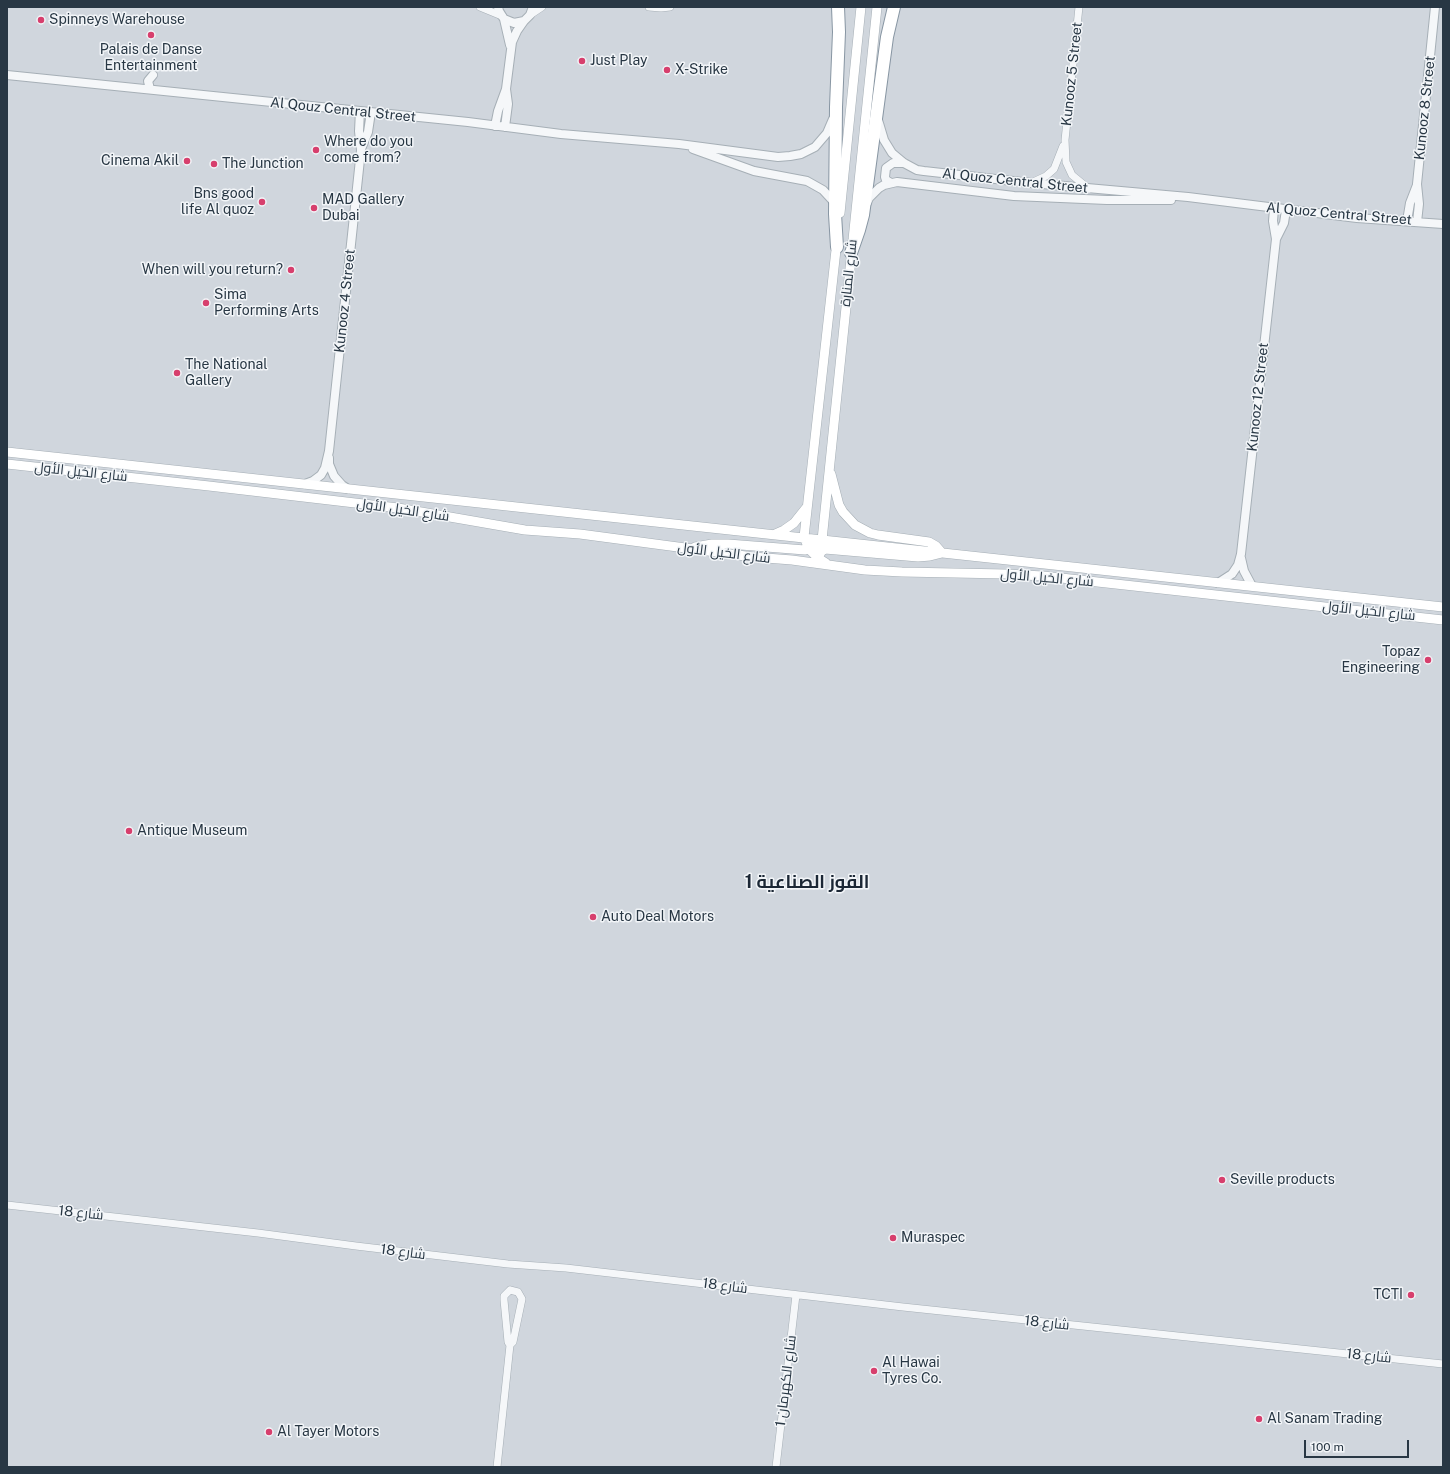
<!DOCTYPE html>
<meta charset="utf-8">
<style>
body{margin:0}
#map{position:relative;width:1450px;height:1474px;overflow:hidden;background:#e2e7eb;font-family:"Public Sans",sans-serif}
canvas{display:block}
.frame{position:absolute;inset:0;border:8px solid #283744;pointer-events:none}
.scale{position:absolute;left:1304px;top:1440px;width:105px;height:18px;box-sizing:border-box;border:2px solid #283744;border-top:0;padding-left:5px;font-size:12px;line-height:14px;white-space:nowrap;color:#283744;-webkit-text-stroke:3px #f2f5f8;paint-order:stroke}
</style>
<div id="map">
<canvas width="1450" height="1474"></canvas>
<div class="frame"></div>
<div class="scale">100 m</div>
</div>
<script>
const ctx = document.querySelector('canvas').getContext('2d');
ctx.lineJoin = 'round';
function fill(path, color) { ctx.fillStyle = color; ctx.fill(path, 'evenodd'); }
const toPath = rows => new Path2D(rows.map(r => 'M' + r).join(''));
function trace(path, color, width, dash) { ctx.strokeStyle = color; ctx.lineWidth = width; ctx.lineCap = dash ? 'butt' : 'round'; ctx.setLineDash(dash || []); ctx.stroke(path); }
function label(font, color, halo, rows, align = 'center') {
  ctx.font = font + ' "Public Sans",Cairo,sans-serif'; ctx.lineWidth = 3; ctx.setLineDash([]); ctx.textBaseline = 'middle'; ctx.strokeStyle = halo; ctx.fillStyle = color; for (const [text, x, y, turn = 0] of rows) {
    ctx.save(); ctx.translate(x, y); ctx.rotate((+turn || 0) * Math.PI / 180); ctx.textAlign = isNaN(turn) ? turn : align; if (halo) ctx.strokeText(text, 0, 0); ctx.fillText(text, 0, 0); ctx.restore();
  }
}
fill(toPath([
 [7,7,1443,7,1443,1467,7,1467]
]), '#d0d6dd');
const minor = toPath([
 [480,7,502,16],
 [649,7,661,8,670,7],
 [1079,7,1065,140,1066,162,1072,175,1089,189],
 [530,15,542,7],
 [1031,183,1046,176,1054,169,1063,146],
 [7,1205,258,1233,356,1246,508,1264,566,1268,903,1307,1443,1364],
 [510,1290,518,1292,522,1299,513,1342,510,1345,508,1342,504,1300,504,1296,510,1290],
 [497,1467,510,1345],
 [776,1467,796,1295]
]);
const tertiary = toPath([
 [498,7,499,11,504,19,514,23,524,21,530,15,533,7],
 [504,19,510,45],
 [7,75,468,122,561,134,679,144,778,157,790,156,801,154,815,147,827,133,833,119],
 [150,89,148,81,153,75],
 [878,120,884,140,892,153,904,163,917,170,924,171,1031,183,1188,197,1357,218,1443,224],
 [495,126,498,111,506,89,512,42,517,31,524,21],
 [505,127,508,104,506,89],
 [361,149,368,132,371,112],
 [693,149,754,171,807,181,823,190,835,203],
 [891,183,886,180,885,177,886,168,893,163,904,163],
 [867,203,869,198,879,188,884,185,897,182,1014,196,1107,200,1171,200],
 [1407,221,1410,203,1417,185],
 [1417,222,1419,204,1417,184,1435,7],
 [1276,239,1284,223,1286,210],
 [329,458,329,464,334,476,342,485,348,489],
 [305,484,313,481,321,475,325,468,329,451,361,150,359,131,360,111],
 [1241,558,1244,571,1252,586],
 [1218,583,1232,574,1238,565,1241,554,1276,239,1273,221,1274,209]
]);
const secondary = toPath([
 [840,213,861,7],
 [7,452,1443,607],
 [7,464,209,486,398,508,525,530,580,534,753,557,792,560,865,570,902,572,1006,574,1043,576,1443,620],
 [775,534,784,530,794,523,806,508],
 [822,540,877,7],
 [695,547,712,544,728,544,805,550,817,546,822,540],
 [818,558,821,552,825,549,918,557,930,556,942,553,936,546,929,542,878,535,870,533,855,525,843,512,839,505,831,474],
 [826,563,818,558,809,549,804,537,837,241]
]);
const motorway = toPath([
 [837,247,835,214,836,107,839,32,838,7],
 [851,253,859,230,863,215,887,37,894,7]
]);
trace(minor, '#a6afb6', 8);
trace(tertiary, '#a6afb6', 10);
trace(secondary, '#a6afb6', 10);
trace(motorway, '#8896a3', 14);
trace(minor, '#f5f7f9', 7);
trace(tertiary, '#f5f7f9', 8);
trace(secondary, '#fff', 9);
trace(motorway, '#fff', 12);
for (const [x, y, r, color] of [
 [41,20,4,"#d73f6d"],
 [151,35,4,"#d73f6d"],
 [582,61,4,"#d73f6d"],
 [667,70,4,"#d73f6d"],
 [316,150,4,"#d73f6d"],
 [187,161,4,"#d73f6d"],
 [214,164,4,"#d73f6d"],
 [262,202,4,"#d73f6d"],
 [314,208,4,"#d73f6d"],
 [291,270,4,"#d73f6d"],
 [206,303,4,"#d73f6d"],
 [177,373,4,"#d73f6d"],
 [1428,660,4,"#d73f6d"],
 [129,831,4,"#d73f6d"],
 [593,917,4,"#d73f6d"],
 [1222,1180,4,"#d73f6d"],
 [893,1238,4,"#d73f6d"],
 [1411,1295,4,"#d73f6d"],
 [874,1371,4,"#d73f6d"],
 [1259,1419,4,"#d73f6d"],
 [269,1432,4,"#d73f6d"]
]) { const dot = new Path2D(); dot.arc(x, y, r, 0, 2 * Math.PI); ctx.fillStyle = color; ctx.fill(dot); trace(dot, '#f2f5f8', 1.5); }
label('14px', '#283744', '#f2f5f8', [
 ["Spinneys Warehouse",49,20],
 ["Palais de Danse",151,50,"center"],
 ["Entertainment",151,66,"center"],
 ["Just Play",590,61],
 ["X-Strike",675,70],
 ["Where do you",324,142],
 ["come from?",324,158],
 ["Cinema Akil",179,161,"right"],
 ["The Junction",222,164],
 ["Bns good",254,194,"right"],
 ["life Al quoz",254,210,"right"],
 ["MAD Gallery",322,200],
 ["Dubai",322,216],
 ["When will you return?",283,270,"right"],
 ["Sima",214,295],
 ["Performing Arts",214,311],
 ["The National",185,365],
 ["Gallery",185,381],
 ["Topaz",1420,652,"right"],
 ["Engineering",1420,668,"right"],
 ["Antique Museum",137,831],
 ["Auto Deal Motors",601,917],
 ["Seville products",1230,1180],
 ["Muraspec",901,1238],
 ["TCTI",1403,1295,"right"],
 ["Al Hawai",882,1363],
 ["Tyres Co.",882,1379],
 ["Al Sanam Trading",1267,1419],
 ["Al Tayer Motors",277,1432]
], 'left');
label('14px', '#283744', '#f2f5f8', [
 ["Kunooz 5 Street",1072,74,-84],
 ["Kunooz 8 Street",1425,108,-84],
 ["Al Qouz Central Street",343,110,6],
 ["Al Quoz Central Street",1015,181,6],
 ["Al Quoz Central Street",1339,214,5],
 ["شارع المنارة",849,273,-84],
 ["Kunooz 4 Street",345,301,-84],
 ["Kunooz 12 Street",1258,397,-84],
 ["شارع الخيل الأول",81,472,6],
 ["شارع الخيل الأول",403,510,8],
 ["شارع الخيل الأول",724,553,7],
 ["شارع الخيل الأول",1047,578,5],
 ["شارع الخيل الأول",1369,611,6],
 ["شارع 18",81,1213,6],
 ["شارع 18",403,1252,7],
 ["شارع 18",725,1286,7],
 ["شارع 18",1047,1323,6],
 ["شارع 18",1369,1356,6],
 ["شارع الكهرمان 1",786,1381,-83]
]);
label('bold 18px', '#1b2735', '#f2f5f8', [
 ["القوز الصناعية 1",807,882]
]);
</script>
